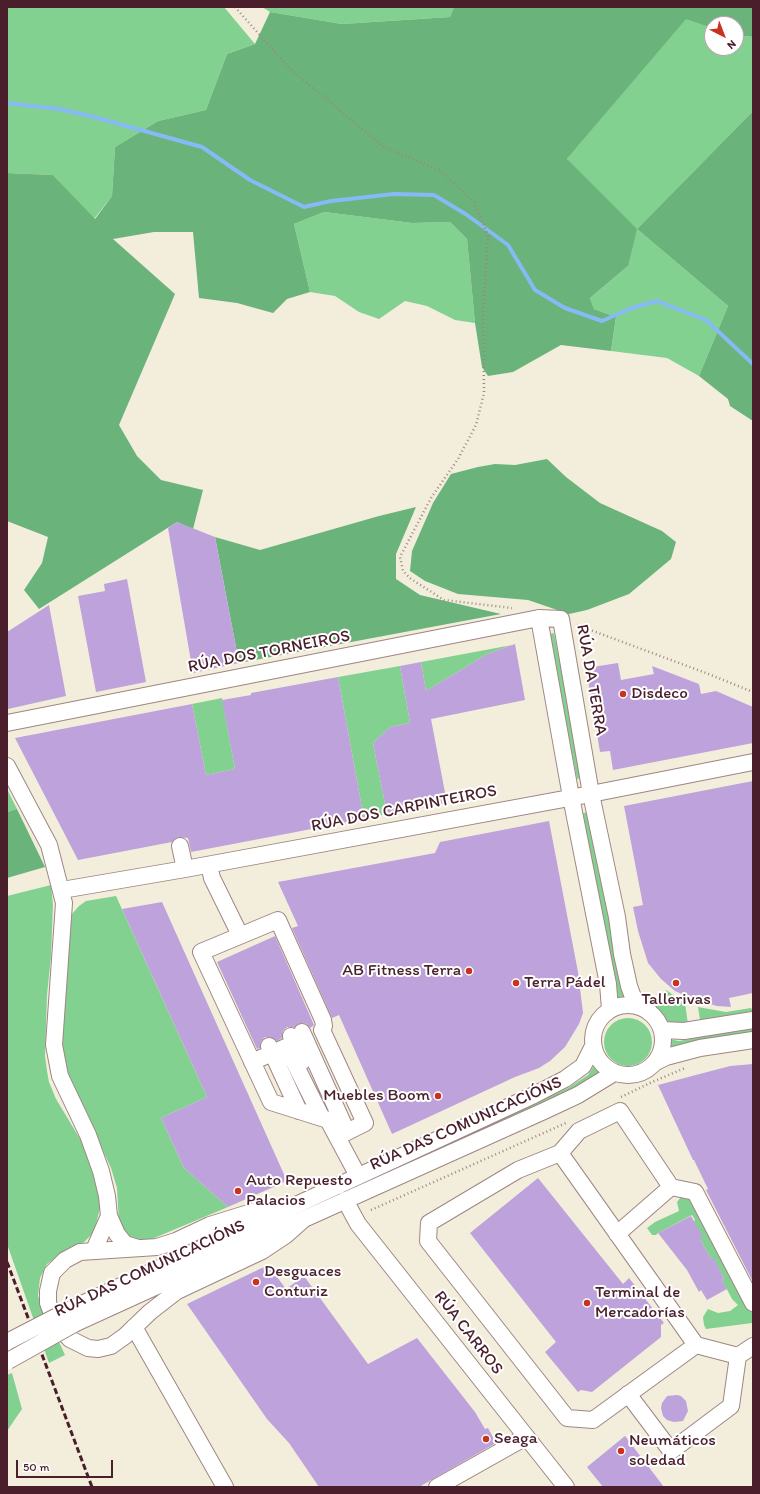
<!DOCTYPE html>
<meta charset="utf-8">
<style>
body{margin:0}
#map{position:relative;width:760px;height:1494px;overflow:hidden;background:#f3eedb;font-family:Itim,sans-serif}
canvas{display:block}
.frame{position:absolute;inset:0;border:8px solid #4a1f2b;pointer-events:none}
.north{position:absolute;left:704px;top:16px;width:40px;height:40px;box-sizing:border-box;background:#fff;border:1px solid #b7a5aa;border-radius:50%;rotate:138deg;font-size:11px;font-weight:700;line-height:16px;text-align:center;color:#4a1f2b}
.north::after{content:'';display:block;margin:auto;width:14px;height:18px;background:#c8321e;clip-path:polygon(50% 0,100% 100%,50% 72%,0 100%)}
.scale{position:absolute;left:16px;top:1460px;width:97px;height:18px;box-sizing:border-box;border:2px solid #4a1f2b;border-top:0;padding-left:5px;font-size:12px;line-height:14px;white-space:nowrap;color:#4a1f2b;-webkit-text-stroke:3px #fff;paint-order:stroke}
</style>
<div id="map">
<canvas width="760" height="1494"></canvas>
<div class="frame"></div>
<div class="north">N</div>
<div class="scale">50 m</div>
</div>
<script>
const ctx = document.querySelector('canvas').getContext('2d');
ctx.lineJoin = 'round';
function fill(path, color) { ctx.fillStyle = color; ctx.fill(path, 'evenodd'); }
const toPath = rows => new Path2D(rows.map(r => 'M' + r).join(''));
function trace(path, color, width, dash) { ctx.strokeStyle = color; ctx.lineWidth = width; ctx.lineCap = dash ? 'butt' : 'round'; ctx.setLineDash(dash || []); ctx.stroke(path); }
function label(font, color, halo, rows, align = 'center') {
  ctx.font = font + ' Itim,sans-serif'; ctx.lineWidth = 4; ctx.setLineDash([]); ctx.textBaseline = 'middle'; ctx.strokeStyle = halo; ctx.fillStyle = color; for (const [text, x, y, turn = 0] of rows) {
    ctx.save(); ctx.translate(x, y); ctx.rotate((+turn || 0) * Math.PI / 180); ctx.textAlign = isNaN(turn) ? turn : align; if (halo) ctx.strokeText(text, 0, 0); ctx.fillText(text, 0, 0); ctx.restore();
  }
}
fill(toPath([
 [7,7,224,7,255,44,227,54,206,110,158,121,115,147,112,196,94,219,53,175,7,173],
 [262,7,454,7,450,17,342,24,270,12],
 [686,18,712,28,712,48,736,48,736,35,753,37,753,111,637,229,728,306,699,376,667,358,611,351,616,317,594,309,590,298,628,266,567,159],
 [324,212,412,223,450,222,467,239,475,323,455,320,427,306,405,301,379,319,359,312,335,296,310,292,294,224],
 [554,633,582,776,580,778,577,779,549,634],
 [512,645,487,654,426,691,421,662],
 [400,666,410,723,390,727,373,743,387,814,364,819,338,677],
 [222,698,235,769,206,775,192,704],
 [7,789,17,809,7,812],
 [589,812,627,1000,619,1001,603,924,583,813],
 [51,885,53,905,51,956,47,995,45,1056,47,1071,49,1082,56,1099,85,1147,93,1168,101,1204,94,1232,84,1242,69,1249,47,1264,40,1278,38,1296,65,1355,49,1363,7,1244,7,896],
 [116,896,207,1097,161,1118,184,1168,228,1207,140,1244,127,1236,119,1223,117,1188,111,1168,99,1142,70,1087,62,1046,63,995,72,914,79,906,86,901],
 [666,990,685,1003,688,1024,670,1023,660,1016,654,1008],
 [698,1007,726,1012,751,1008,753,1011,700,1020],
 '604 1042a24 24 0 1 1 48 0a24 24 0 1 1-48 0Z',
 [753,1027,753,1033,668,1049,669,1039,679,1041],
 [595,1064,601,1072,575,1089,389,1175,387,1169,568,1088,588,1075],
 [688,1194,746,1297,753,1313,752,1323,706,1329,704,1325,703,1317,708,1309,718,1313,730,1311,738,1305,732,1299,722,1280,724,1278,713,1258,711,1259,700,1239,692,1223,695,1220,692,1215,658,1233,656,1235,652,1235,647,1228,655,1222,679,1211,677,1202,681,1197],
 [12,1373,22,1409,7,1431,7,1375]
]), '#83d191');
fill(toPath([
 [454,7,753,7,753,37,736,35,736,24,712,24,712,28,686,19,567,159,637,229,753,111,753,421,730,406,728,399,699,376,728,306,637,229,628,266,590,298,594,309,616,317,611,351,561,345,513,372,488,376,482,367,475,323,467,239,450,222,412,223,324,212,294,224,310,292,287,299,273,313,237,303,199,298,193,232,154,232,113,239,175,294,119,425,137,456,161,480,203,490,193,529,177,522,39,609,24,590,42,563,48,537,7,521,7,173,53,175,95,219,112,196,115,147,158,121,206,110,227,54,255,44,270,12,342,24,450,17],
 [547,459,566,477,600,503,662,531,676,542,671,559,629,594,587,610,569,614,528,600,458,594,425,581,410,571,412,551,433,503,451,474,478,467,495,464,515,465],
 [416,507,396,554,396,579,420,595,501,614,239,663,215,537,260,550,379,516],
 [17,809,45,867,7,878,7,812]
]), '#6ab37b');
trace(toPath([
 [7,103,59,109,94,117,202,147,250,180,304,207,331,201,394,194,434,195,467,215,508,245,535,290,565,308,602,321,632,308,657,301,706,320,753,364]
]), '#87baf4', 4);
fill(toPath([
 [177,522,215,537,239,663,193,673,168,528],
 [127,579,146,682,96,692,78,596,105,591,104,584],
 [49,605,66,696,8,709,7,702,7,632],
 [515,644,525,700,431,719,447,803,387,814,373,743,390,727,410,723,400,666,421,662,426,691,487,654],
 [618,663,621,680,654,674,652,666,699,684,701,694,716,691,753,707,753,743,613,770,610,751,600,752,586,668],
 [338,677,364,819,191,852,188,838,178,837,172,842,78,860,15,738,192,704,206,775,235,769,222,700,251,695,251,693],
 [753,781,753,993,729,998,731,1007,717,1006,690,998,675,991,661,979,648,963,638,931,633,907,643,905,624,806],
 [549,821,578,972,583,1013,579,1024,565,1047,550,1061,539,1068,515,1077,392,1134,339,1015,332,1018,292,928,298,926,278,882,435,853,440,842],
 [162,902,287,1181,228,1207,184,1168,161,1118,207,1097,122,909],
 [275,936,314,1025,310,1028,307,1024,303,1023,298,1024,294,1027,287,1027,283,1031,282,1038,277,1041,270,1037,265,1037,261,1041,260,1048,257,1049,217,962],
 [753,1064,753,1282,706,1190,708,1189,694,1160,693,1160,658,1085,730,1066],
 [538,1178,623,1284,629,1278,664,1323,661,1325,661,1337,592,1392,581,1390,578,1392,545,1352,556,1342,470,1233],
 [691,1216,703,1237,700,1239,711,1259,713,1257,724,1278,722,1280,727,1289,707,1300,701,1290,699,1292,687,1270,658,1233],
 [268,1265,286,1289,304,1276,368,1364,417,1338,475,1412,485,1429,488,1428,496,1443,419,1487,319,1487,289,1443,267,1419,187,1304],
 [677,1395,681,1396,686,1401,688,1411,683,1421,674,1422,667,1420,663,1416,661,1408,662,1403,667,1396],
 [625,1436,664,1487,603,1487,587,1467]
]), '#bea2db');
const minor = toPath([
 [539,618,571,797,608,984,610,1009],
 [7,723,539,618,561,619,591,794,617,917,622,954,629,986,633,997,649,1011],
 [7,766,49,845,64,903,54,1045,60,1076,88,1135,101,1171,107,1196,109,1216,117,1234,125,1244,138,1248],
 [180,846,185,869],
 [209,865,212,878,240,935],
 [62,890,185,869,591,794,753,762],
 '593 1040a35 35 0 1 1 70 0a35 35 0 1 1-70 0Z',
 [662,1030,684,1031,753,1020],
 [302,1032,347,1132],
 [291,1036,303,1061],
 [269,1046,299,1111],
 [289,1052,322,1118],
 [252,1062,297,1042],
 [656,1062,666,1057,700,1048,753,1040],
 [337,1137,365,1123,322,1030,324,1026,323,1020,278,920,201,952,271,1102,328,1120,358,1176],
 [560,1153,579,1131,620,1111,671,1187,695,1192,753,1303],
 [345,1200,358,1224,566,1487],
 [282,1211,255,1211,210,1225,176,1241,157,1247,80,1252,65,1260,52,1273,48,1291,48,1303,56,1324,70,1339,88,1348,98,1349,111,1346,125,1336,150,1312,177,1291,262,1251,286,1235,304,1219],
 [617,1234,671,1187],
 [94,1250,109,1216],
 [69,1310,534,1095,565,1079,583,1066,593,1046],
 [76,1323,304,1219,544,1111,578,1095,614,1073],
 [134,1327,225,1487],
 [696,1345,593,1420,567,1418,428,1241,429,1223,518,1170,560,1153,696,1345,738,1356,753,1346],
 [628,1394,671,1451,731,1406,738,1356],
 [437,1487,526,1437]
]);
trace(minor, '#9e8683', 18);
trace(toPath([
 [235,7,289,68,384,147,439,170,474,202,488,236,483,312,484,393,476,425,458,459,431,498,400,557,403,571,411,579,444,600,512,608],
 [577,625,706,673,753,692],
 [621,1097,650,1083,685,1068],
 [371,1210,566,1123]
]), '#9e8683', 2.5, [1, 3]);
trace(minor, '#fff', 16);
trace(toPath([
 [7,1262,92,1487]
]), '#4a1f2b', 3, [6, 3]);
const minorBridge = toPath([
 [7,1342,69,1310],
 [8,1361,76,1323]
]);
trace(minorBridge, '#9e8683', 18, []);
trace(minorBridge, '#fff', 16);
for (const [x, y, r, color] of [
 [623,694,4,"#c8321e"],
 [469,971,4,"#c8321e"],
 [516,983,4,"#c8321e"],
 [676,983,4,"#c8321e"],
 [438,1096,4,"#c8321e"],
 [238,1191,4,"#c8321e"],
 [256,1282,4,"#c8321e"],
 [587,1303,4,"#c8321e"],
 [486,1439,4,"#c8321e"],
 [621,1451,4,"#c8321e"]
]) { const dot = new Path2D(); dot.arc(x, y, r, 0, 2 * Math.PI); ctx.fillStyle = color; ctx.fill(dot); trace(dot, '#fff', 1.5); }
label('17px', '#4a1f2b', '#fff', [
 ["RÚA DOS TORNEIROS",269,652,-11],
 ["RÚA DA TERRA",591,680,80],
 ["RÚA DOS CARPINTEIROS",404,809,-11],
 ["RÚA DAS COMUNICACIÓNS",466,1124,-24],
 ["RÚA DAS COMUNICACIÓNS",150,1269,-25],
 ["RÚA CARROS",468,1333,52]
]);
label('17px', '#4a1f2b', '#fff', [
 ["Disdeco",631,694],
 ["AB Fitness Terra",461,971,"right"],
 ["Terra Pádel",524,983],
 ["Tallerivas",676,1000,"center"],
 ["Muebles Boom",430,1096,"right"],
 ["Auto Repuesto",246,1181],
 ["Palacios",246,1201],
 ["Desguaces",264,1272],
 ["Conturiz",264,1292],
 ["Terminal de",595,1293],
 ["Mercadorías",595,1313],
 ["Seaga",494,1439],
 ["Neumáticos",629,1441],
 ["soledad",629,1461]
], 'left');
</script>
